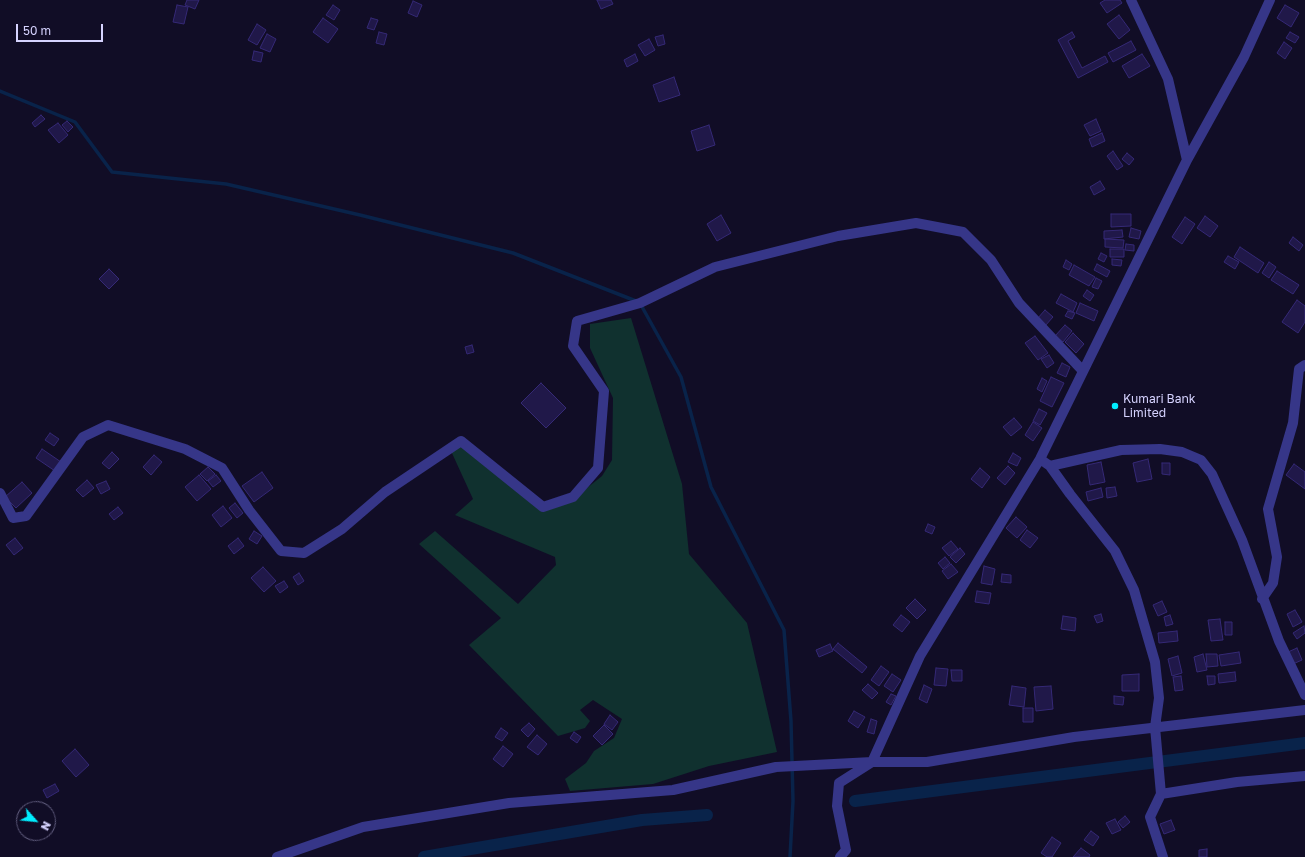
<!DOCTYPE html>
<style>
body{margin:0}
#map{position:relative;width:1305px;height:857px;overflow:hidden;background:#110d26;font-family:"Golos Text",sans-serif}
canvas{display:block}
.north{position:absolute;left:16px;top:801px;width:40px;height:40px;box-sizing:border-box;background:#110d26;border:1px solid #605c7d;border-radius:50%;rotate:117deg;font-size:11px;font-weight:700;line-height:16px;text-align:center;color:#d6d3ff}
.north::after{content:'';display:block;margin:auto;width:14px;height:18px;background:#00edfe;clip-path:polygon(50% 0,100% 100%,50% 72%,0 100%)}
.scale{position:absolute;left:16px;top:24px;width:87px;height:18px;box-sizing:border-box;border:2px solid #d6d3ff;border-top:0;padding-left:5px;font-size:12px;line-height:14px;white-space:nowrap;color:#d6d3ff;-webkit-text-stroke:3px #110d26;paint-order:stroke}
</style>
<div id="map">
<canvas width="1305" height="857"></canvas>
<div class="north">N</div>
<div class="scale">50 m</div>
</div>
<script>
const ctx = document.querySelector('canvas').getContext('2d');
ctx.lineJoin = 'round';
function fill(path, color) { ctx.fillStyle = color; ctx.fill(path, 'evenodd'); }
const toPath = rows => new Path2D(rows.map(r => 'M' + r).join(''));
function trace(path, color, width, dash) { ctx.strokeStyle = color; ctx.lineWidth = width; ctx.lineCap = dash ? 'butt' : 'round'; ctx.setLineDash(dash || []); ctx.stroke(path); }
function label(font, color, halo, rows, align = 'center') {
  ctx.font = font + ' "Golos Text",sans-serif'; ctx.lineWidth = 3; ctx.setLineDash([]); ctx.textBaseline = 'middle'; ctx.strokeStyle = halo; ctx.fillStyle = color; for (const [text, x, y, turn = 0] of rows) {
    ctx.save(); ctx.translate(x, y); ctx.rotate((+turn || 0) * Math.PI / 180); ctx.textAlign = isNaN(turn) ? turn : align; if (halo) ctx.strokeText(text, 0, 0); ctx.fillText(text, 0, 0); ctx.restore();
  }
}
fill(toPath([
 [631,318,682,484,689,554,747,623,777,752,709,766,653,784,570,791,565,779,586,763,594,751,614,738,622,719,593,700,580,710,590,721,585,728,558,736,469,645,501,618,419,544,435,531,518,604,556,565,555,557,455,515,473,499,451,451,462,446,541,511,572,500,602,476,612,460,613,398,590,348,590,324]
]), '#10312f');
trace(toPath([
 [0,91,75,122,112,172,226,184,360,215,513,253,636,301],
 [641,305,681,377,711,487,784,630,791,721,793,801,790,857]
]), '#09234a', 3.5);
trace(toPath([
 [855,801,1305,743],
 [424,857,642,820,707,815]
]), '#09234a', 12);
const building = toPath([
 [187,0,199,0,195,9,185,5,187,0],
 [597,0,611,0,613,4,601,9,597,0],
 [1105,0,1120,0,1122,3,1107,13,1100,3,1105,0],
 [413,1,422,5,417,17,408,13,413,1],
 [177,5,188,7,184,24,173,22,177,5],
 [333,5,340,10,334,20,326,15,333,5],
 [1285,5,1299,13,1291,27,1277,18,1285,5],
 [1119,15,1130,30,1119,39,1107,24,1119,15],
 [323,18,338,29,328,43,313,32,323,18],
 [371,18,378,20,374,30,367,28,371,18],
 [257,24,266,30,257,45,248,40,257,24],
 [379,32,387,34,384,45,376,43,379,32],
 [1072,32,1075,37,1068,41,1082,68,1105,56,1108,62,1078,78,1058,40,1072,32],
 [1290,32,1299,37,1295,43,1286,38,1290,32],
 [267,34,276,39,270,52,260,48,267,34],
 [663,35,665,44,658,46,655,37,663,35],
 [649,39,655,50,645,56,638,45,649,39],
 [1131,41,1136,50,1113,62,1108,53,1131,41],
 [1284,42,1292,48,1285,59,1277,53,1284,42],
 [254,51,263,53,261,62,252,60,254,51],
 [635,54,638,61,627,67,624,60,635,54],
 [1142,54,1150,66,1129,78,1122,66,1142,54],
 [674,77,680,95,659,102,653,85,674,77],
 [41,115,45,119,35,127,32,123,41,115],
 [1096,119,1101,131,1090,136,1084,125,1096,119],
 [67,121,73,127,68,132,62,125,67,121],
 [58,123,68,135,59,143,48,130,58,123],
 [709,125,715,145,697,151,691,131,709,125],
 [1102,133,1105,141,1092,147,1089,139,1102,133],
 [1113,151,1123,166,1117,170,1107,156,1113,151],
 [1127,153,1134,159,1129,165,1122,159,1127,153],
 [1100,181,1105,189,1094,195,1090,187,1100,181],
 [1111,214,1131,214,1131,226,1111,227,1111,214],
 [721,215,731,233,717,241,707,224,721,215],
 [1205,216,1218,226,1210,237,1197,228,1205,216],
 [1185,217,1195,224,1182,244,1172,237,1185,217],
 [1131,228,1141,231,1139,239,1129,237,1131,228],
 [1122,230,1123,237,1104,239,1104,231,1122,230],
 [1293,237,1303,245,1299,251,1289,243,1293,237],
 [1105,239,1124,240,1123,248,1105,247,1105,239],
 [1126,244,1134,245,1134,251,1125,250,1126,244],
 [1240,247,1264,263,1258,273,1234,257,1240,247],
 [1110,249,1124,249,1124,257,1110,257,1110,249],
 [1101,253,1107,256,1104,262,1098,259,1101,253],
 [1228,256,1239,262,1235,269,1224,262,1228,256],
 [1112,259,1122,260,1121,266,1112,265,1112,259],
 [1066,260,1072,264,1069,270,1063,267,1066,260],
 [1269,262,1276,267,1269,278,1262,273,1269,262],
 [1097,264,1110,271,1107,277,1094,270,1097,264],
 [1074,265,1095,277,1089,286,1069,275,1074,265],
 [109,269,119,279,109,289,99,279,109,269],
 [1277,271,1299,285,1293,294,1271,280,1277,271],
 [1096,278,1102,281,1098,289,1092,287,1096,278],
 [1087,290,1094,295,1090,301,1083,296,1087,290],
 [1061,294,1077,303,1073,312,1056,303,1061,294],
 [1297,300,1305,306,1305,322,1298,333,1282,322,1297,300],
 [1080,303,1098,311,1094,321,1076,313,1080,303],
 [1045,310,1053,317,1045,326,1037,319,1045,310],
 [1068,311,1075,313,1072,319,1065,316,1068,311],
 [1065,325,1072,331,1063,342,1055,336,1065,325],
 [1073,333,1084,344,1076,353,1065,342,1073,333],
 [1035,336,1048,353,1038,360,1025,343,1035,336],
 [472,345,474,352,467,354,465,347,472,345],
 [1049,355,1054,363,1047,368,1041,359,1049,355],
 [1062,363,1070,367,1066,377,1057,373,1062,363],
 [1051,377,1064,383,1052,407,1040,401,1051,377],
 [1042,378,1047,381,1042,392,1037,389,1042,378],
 [541,383,566,408,546,428,521,403,541,383],
 [1039,409,1047,413,1040,425,1033,421,1039,409],
 [1014,418,1022,427,1011,436,1003,427,1014,418],
 [1033,422,1042,428,1033,441,1025,435,1033,422],
 [50,433,59,439,54,446,45,440,50,433],
 [42,449,61,462,55,471,36,458,42,449],
 [112,452,119,459,109,469,102,463,112,452],
 [1013,453,1021,458,1017,466,1008,462,1013,453],
 [154,455,162,462,151,475,143,467,154,455],
 [1148,459,1152,479,1137,482,1133,463,1148,459],
 [1101,462,1105,482,1090,485,1087,465,1101,462],
 [1162,463,1170,463,1170,475,1162,474,1162,463],
 [1294,464,1305,472,1305,489,1286,475,1294,464],
 [1008,466,1015,473,1005,485,997,478,1008,466],
 [208,467,215,474,207,481,200,474,208,467],
 [980,468,990,477,982,488,971,479,980,468],
 [262,472,273,488,254,502,242,486,262,472],
 [199,475,211,489,197,501,185,487,199,475],
 [216,475,221,481,213,487,208,481,216,475],
 [87,480,94,488,83,497,76,490,87,480],
 [106,481,110,489,101,494,96,485,106,481],
 [22,482,32,493,16,508,5,497,22,482],
 [1115,487,1117,496,1107,498,1106,488,1115,487],
 [1101,488,1103,497,1088,501,1086,492,1101,488],
 [235,503,243,513,237,518,229,508,235,503],
 [223,506,232,518,221,527,212,515,223,506],
 [118,507,123,513,114,520,109,514,118,507],
 [1016,517,1027,527,1017,538,1006,528,1016,517],
 [928,524,935,527,932,534,925,531,928,524],
 [1027,530,1038,538,1030,548,1020,540,1027,530],
 [254,531,262,536,257,544,249,539,254,531],
 [15,538,23,548,14,555,6,545,15,538],
 [238,538,244,546,234,554,228,546,238,538],
 [951,541,958,549,949,556,942,548,951,541],
 [960,548,965,554,956,563,950,557,960,548],
 [945,557,950,563,943,569,938,563,945,557],
 [951,564,958,572,948,579,942,571,951,564],
 [984,566,995,569,992,585,981,583,984,566],
 [263,567,276,581,264,592,251,578,263,567],
 [299,573,304,581,298,585,293,577,299,573],
 [1002,574,1011,575,1011,583,1001,582,1002,574],
 [284,581,288,587,280,593,275,586,284,581],
 [977,591,991,593,989,604,975,602,977,591],
 [915,599,926,610,917,619,906,608,915,599],
 [1162,601,1167,612,1158,616,1153,605,1162,601],
 [1295,610,1302,622,1293,627,1287,614,1295,610],
 [1101,614,1103,621,1097,623,1094,616,1101,614],
 [901,615,910,622,902,632,893,625,901,615],
 [1170,615,1173,624,1166,626,1164,617,1170,615],
 [1063,616,1076,618,1075,631,1061,629,1063,616],
 [1220,619,1223,640,1211,641,1208,620,1220,619],
 [1225,622,1232,622,1232,635,1225,635,1225,622],
 [1304,626,1305,633,1297,639,1293,633,1304,626],
 [1177,631,1178,641,1159,643,1158,633,1177,631],
 [838,643,867,667,862,673,833,649,838,643],
 [830,644,833,651,819,657,816,650,830,644],
 [1297,648,1302,660,1293,664,1288,652,1297,648],
 [1239,652,1241,663,1221,666,1219,655,1239,652],
 [1203,654,1207,670,1197,672,1194,657,1203,654],
 [1206,654,1217,654,1218,666,1207,667,1206,654],
 [1178,656,1182,673,1172,676,1168,659,1178,656],
 [881,666,889,672,879,686,871,680,881,666],
 [936,668,948,669,946,686,934,685,936,668],
 [951,670,962,670,962,681,952,681,951,670],
 [1235,672,1236,681,1219,683,1218,674,1235,672],
 [892,674,901,680,893,692,884,686,892,674],
 [1139,674,1139,691,1122,691,1122,675,1139,674],
 [1181,676,1183,690,1175,691,1173,677,1181,676],
 [1207,676,1215,676,1215,684,1208,685,1207,676],
 [868,684,878,693,872,699,862,690,868,684],
 [924,685,932,689,927,703,919,699,924,685],
 [1012,686,1026,688,1024,707,1009,705,1012,686],
 [1051,686,1053,709,1036,711,1034,687,1051,686],
 [891,694,896,696,891,705,886,702,891,694],
 [1114,696,1124,697,1123,705,1114,704,1114,696],
 [1023,708,1033,708,1033,722,1023,722,1023,708],
 [854,711,865,717,858,728,848,721,854,711],
 [610,715,618,722,612,730,604,724,610,715],
 [871,719,877,721,874,734,867,732,871,719],
 [529,723,535,729,528,737,521,730,529,723],
 [604,725,613,734,602,745,593,736,604,725],
 [501,728,508,733,502,741,495,737,501,728],
 [574,732,581,737,577,743,570,738,574,732],
 [537,735,547,744,538,755,527,747,537,735],
 [503,746,513,754,503,767,493,759,503,746],
 [75,749,89,765,76,777,62,761,75,749],
 [55,784,59,791,47,798,43,790,55,784],
 [1125,816,1130,822,1123,828,1118,822,1125,816],
 [1115,819,1121,830,1112,834,1106,823,1115,819],
 [1171,820,1175,830,1164,834,1160,824,1171,820],
 [1091,831,1099,837,1093,846,1084,840,1091,831],
 [1052,837,1061,843,1052,857,1047,857,1041,853,1052,837],
 [1081,848,1090,855,1089,857,1073,857,1081,848],
 [1207,849,1207,857,1199,857,1199,850,1207,849]
]);
fill(building, '#201849');
trace(building, '#352976', 1);
trace(toPath([
 [1131,0,1168,79,1187,160],
 [1040,459,1050,466,1070,494,1115,551,1134,590,1155,662,1159,698,1155,727,1161,794,1150,817,1163,857],
 [1050,466,1121,450,1160,449,1182,452,1201,460,1212,474,1242,540,1279,641,1305,695],
 [0,493,13,518,26,516,83,437,108,425,185,449,222,468,249,510,281,551,304,553,342,529,385,492,461,441,543,507,573,497,598,468,604,391,573,346,577,321,640,303,715,267,838,236,916,223,963,232,991,260,1019,303,1083,371],
 [1262,599,1273,583,1277,557,1268,509,1293,423,1299,369,1305,365],
 [1161,794,1237,782,1305,776],
 [277,857,363,827,509,803,673,790,776,767,872,762,927,762,1074,737,1305,710],
 [840,857,846,850,837,806,839,783,872,762,920,656,1040,459,1187,160,1244,57,1270,0]
]), '#363688', 10);
for (const [x, y, r, color] of [
 [1115,406,4,"#00edfe"]
]) { const dot = new Path2D(); dot.arc(x, y, r, 0, 2 * Math.PI); ctx.fillStyle = color; ctx.fill(dot); trace(dot, '#110d26', 1.5); }
label('12px', '#d6d3ff', '#110d26', [
 ["Kumari Bank",1123,399],
 ["Limited",1123,413]
], 'left');
</script>
